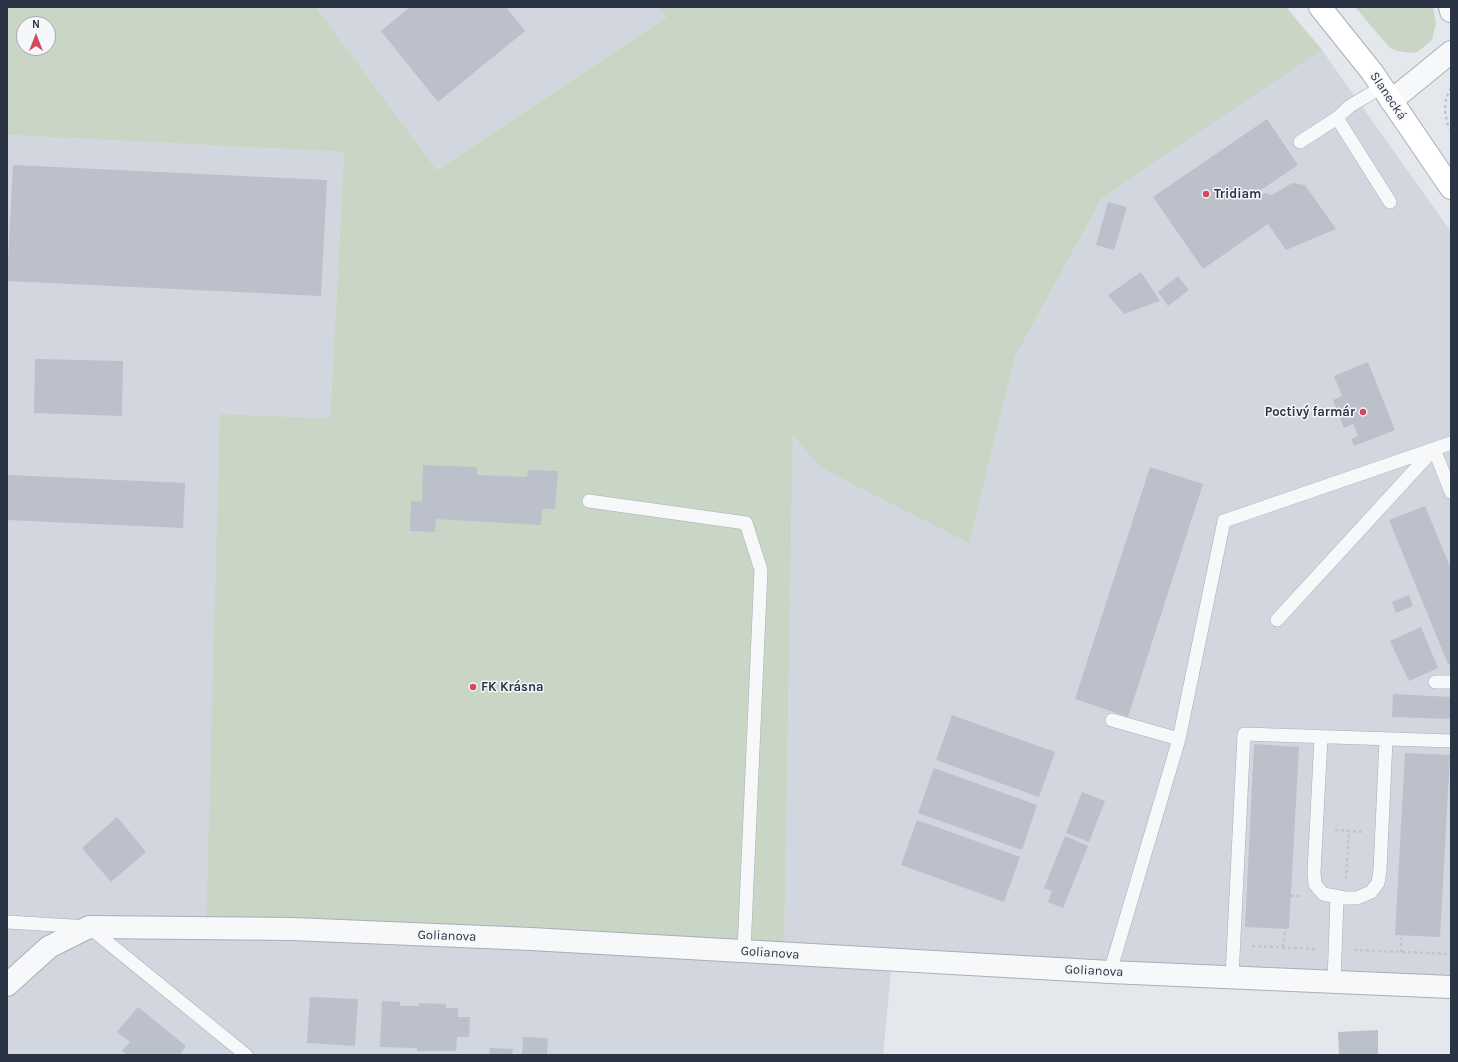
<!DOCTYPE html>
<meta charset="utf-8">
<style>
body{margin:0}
#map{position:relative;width:1458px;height:1062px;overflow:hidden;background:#e4e7ec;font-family:Karla,sans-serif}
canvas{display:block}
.frame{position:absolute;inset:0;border:8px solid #2b3445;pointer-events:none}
.north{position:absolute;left:16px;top:16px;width:40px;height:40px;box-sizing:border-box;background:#f4f6f9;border:1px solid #a4a8b1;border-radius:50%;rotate:0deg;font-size:11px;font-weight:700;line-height:16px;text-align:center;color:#2b3445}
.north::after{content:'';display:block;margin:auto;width:14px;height:18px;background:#d1495b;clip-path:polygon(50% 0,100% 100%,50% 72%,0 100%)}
</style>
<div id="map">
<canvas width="1458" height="1062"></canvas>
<div class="frame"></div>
<div class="north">N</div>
</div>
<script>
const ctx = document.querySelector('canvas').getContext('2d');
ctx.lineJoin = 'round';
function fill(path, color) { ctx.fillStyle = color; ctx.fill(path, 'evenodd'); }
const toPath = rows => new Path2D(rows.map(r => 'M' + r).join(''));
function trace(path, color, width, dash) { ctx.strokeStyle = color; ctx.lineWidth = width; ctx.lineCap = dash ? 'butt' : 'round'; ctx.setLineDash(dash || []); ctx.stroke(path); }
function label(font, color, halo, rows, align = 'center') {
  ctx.font = font + ' Karla,sans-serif'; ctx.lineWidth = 3; ctx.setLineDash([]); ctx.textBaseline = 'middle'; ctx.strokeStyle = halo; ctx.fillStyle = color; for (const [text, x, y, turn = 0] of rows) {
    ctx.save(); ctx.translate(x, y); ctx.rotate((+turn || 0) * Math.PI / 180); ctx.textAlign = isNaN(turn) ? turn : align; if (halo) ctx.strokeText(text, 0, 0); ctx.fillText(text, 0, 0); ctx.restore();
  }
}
fill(toPath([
 [316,7,658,7,666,18,437,170],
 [1322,50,1451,232,1451,987,892,960,883,1055,7,1055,7,135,344,152,330,418,220,414,784,954,793,434,821,468,969,542,1015,357,1102,198]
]), '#d2d6de');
fill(toPath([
 [7,7,316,7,437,170,666,18,658,7,1286,7,1322,50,1102,198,1015,357,969,543,821,468,793,435,784,954,206,928,220,414,330,418,344,152,7,135],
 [24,24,48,24,48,48,24,48],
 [1355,7,1433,7,1436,23,1432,40,1420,50,1414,53,1397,51,1389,47]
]), '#c9d6c5');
fill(toPath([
 [410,7,506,7,525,31,438,102,381,31],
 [1267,119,1298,165,1255,194,1257,198,1265,193,1272,195,1292,183,1305,185,1336,229,1286,250,1268,224,1203,269,1153,197],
 [13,165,327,180,321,296,7,281],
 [1108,202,1127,207,1114,250,1096,245],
 [1141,272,1160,301,1124,314,1108,295],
 [1178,276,1189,290,1168,306,1158,292],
 [35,359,123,361,122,416,34,413],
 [1368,362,1395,430,1354,446,1351,439,1358,436,1353,424,1344,428,1333,400,1342,396,1334,376],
 [423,465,477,467,477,475,527,477,528,470,558,471,555,509,542,509,541,525,436,519,435,532,410,531,411,501,422,502],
 [1150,467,1203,484,1128,717,1075,699],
 [8,475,185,483,183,528,7,520],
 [1425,506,1451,569,1451,662,1448,664,1389,520],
 [1409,595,1413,606,1396,613,1392,602],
 [1421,627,1438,668,1409,681,1390,641],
 [1393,694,1451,697,1451,719,1392,717],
 [952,715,1055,752,1039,797,936,760],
 [1254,744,1299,747,1289,929,1245,927],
 [1405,753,1450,755,1440,937,1395,935],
 [934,768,1037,805,1022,850,918,813],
 [1082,792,1105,801,1089,842,1066,833],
 [117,817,146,852,111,882,82,848],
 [917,820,1020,857,1004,902,901,865],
 [1065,836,1088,846,1063,908,1048,902,1052,891,1044,888],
 [310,997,358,999,355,1046,307,1043],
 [382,1001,400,1002,400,1006,419,1006,419,1003,446,1004,446,1008,458,1008,458,1017,470,1017,469,1037,457,1037,456,1051,417,1051,417,1048,380,1047],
 [138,1007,186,1046,179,1055,127,1055,122,1051,130,1042,117,1032],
 [1378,1030,1378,1055,1339,1055,1338,1032],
 [523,1037,548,1038,547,1055,522,1055],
 [490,1048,513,1049,512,1055,489,1055]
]), '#bbc0ca');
const lane = toPath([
 [1337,118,1390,202],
 [1300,142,1337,118,1350,106,1382,87],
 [589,501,746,523,761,570,744,950],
 [1277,620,1434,449,1451,492],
 [1435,682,1451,682],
 [1112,720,1179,739,1224,521,1451,443],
 [1321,737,1314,872,1315,884,1323,894,1345,898,1357,898,1371,892,1378,883,1380,870,1386,740],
 [7,922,89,927,246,1055],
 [1110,972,1179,739],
 [1232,977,1244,734,1451,741],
 [1334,982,1337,898]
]);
const street = toPath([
 [1450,7,1451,11],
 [1391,101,1451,52],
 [7,985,49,947,89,927,293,929,531,939,1110,972,1451,987]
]);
const secondary = toPath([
 [1320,7,1372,72,1451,188]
]);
trace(lane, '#a9aeb7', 14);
trace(street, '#a9aeb7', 24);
trace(secondary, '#a9aeb7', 24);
trace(toPath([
 [1451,88,1446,98,1445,110,1447,123,1451,129],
 [1335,830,1364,832],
 [1346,879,1349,831],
 [1291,896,1300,896],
 [1252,946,1317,949],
 [1283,947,1285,929],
 [1354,950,1451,954],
 [1401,952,1401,936]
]), '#c2c5cb', 2.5, [3, 3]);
trace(lane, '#f7f8fa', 13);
trace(street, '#f7f8fa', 22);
trace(secondary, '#fff', 22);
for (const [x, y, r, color] of [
 [1206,194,4,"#d1495b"],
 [1363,412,4,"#d1495b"],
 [473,687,4,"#d1495b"]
]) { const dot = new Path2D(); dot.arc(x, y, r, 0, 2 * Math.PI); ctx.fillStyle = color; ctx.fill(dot); trace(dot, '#f4f6f9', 1.5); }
label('13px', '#2b3445', '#f4f6f9', [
 ["Slanecká",1388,96,56],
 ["Golianova",447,936,2],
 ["Golianova",770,953,4],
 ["Golianova",1094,971,3]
]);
label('bold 13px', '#2b3445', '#f4f6f9', [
 ["Tridiam",1214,194],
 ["Poctivý farmár",1355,412,"right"],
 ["FK Krásna",481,687]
], 'left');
</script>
